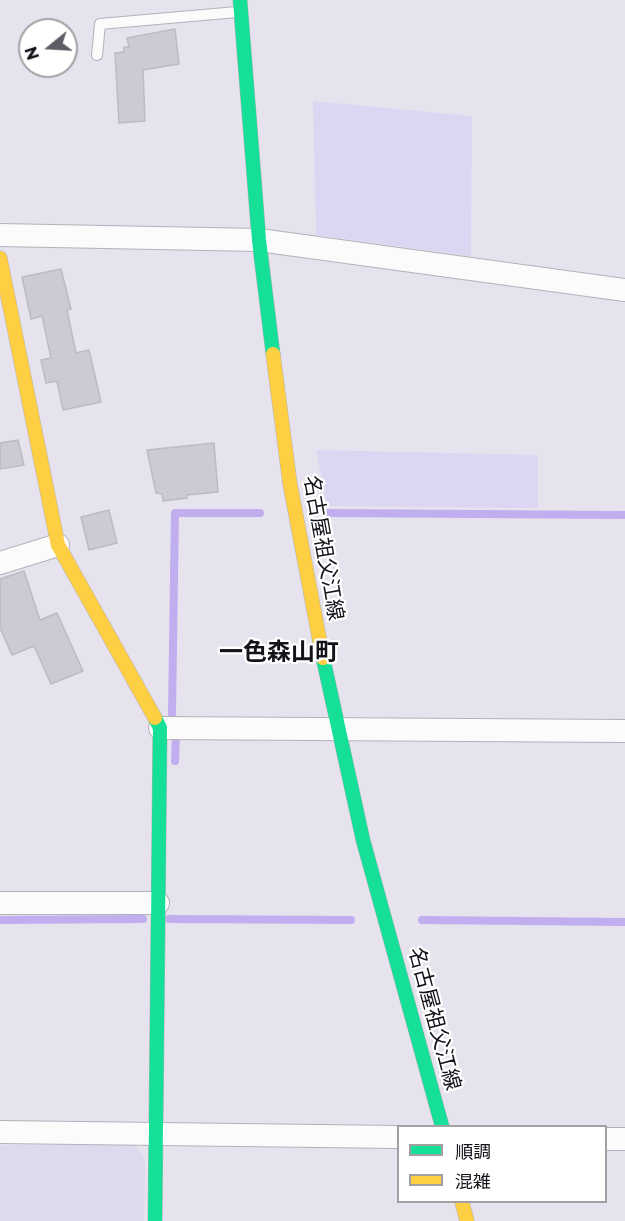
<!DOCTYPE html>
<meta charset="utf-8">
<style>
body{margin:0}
#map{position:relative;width:625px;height:1221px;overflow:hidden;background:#e6e3ee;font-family:Montserrat,"Noto Sans JP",sans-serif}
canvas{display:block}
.legend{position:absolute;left:397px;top:1125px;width:210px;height:78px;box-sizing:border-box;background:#fff;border:2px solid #a1a1a3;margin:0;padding:8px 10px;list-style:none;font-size:18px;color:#15131a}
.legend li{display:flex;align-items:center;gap:12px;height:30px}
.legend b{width:30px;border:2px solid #a1a1a3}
.north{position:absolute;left:18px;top:18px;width:60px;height:60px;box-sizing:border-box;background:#fff;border:2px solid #a1a1a3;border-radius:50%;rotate:252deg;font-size:16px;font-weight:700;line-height:24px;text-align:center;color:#15131a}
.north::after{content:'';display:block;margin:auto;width:21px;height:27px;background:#5e5c64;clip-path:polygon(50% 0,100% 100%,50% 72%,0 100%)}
</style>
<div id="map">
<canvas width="625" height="1221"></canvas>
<ul class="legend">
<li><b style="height:8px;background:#16e098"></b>順調</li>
<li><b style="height:8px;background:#ffcf43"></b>混雑</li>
</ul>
<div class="north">N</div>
</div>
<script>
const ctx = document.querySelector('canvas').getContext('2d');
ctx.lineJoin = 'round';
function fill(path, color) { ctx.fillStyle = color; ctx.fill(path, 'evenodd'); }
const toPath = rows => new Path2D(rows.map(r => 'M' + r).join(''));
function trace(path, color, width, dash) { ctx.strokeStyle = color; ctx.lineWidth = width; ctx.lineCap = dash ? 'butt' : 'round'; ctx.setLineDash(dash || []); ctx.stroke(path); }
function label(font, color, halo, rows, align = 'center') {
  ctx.font = font + ' Montserrat,"Noto Sans JP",sans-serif'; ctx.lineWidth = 4.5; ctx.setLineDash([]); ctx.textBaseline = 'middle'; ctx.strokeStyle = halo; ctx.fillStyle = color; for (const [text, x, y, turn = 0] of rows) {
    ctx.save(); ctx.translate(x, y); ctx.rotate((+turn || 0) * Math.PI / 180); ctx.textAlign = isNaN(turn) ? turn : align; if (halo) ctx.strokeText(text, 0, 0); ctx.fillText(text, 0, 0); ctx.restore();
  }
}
fill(toPath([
 [134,1144,145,1158,144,1221,0,1221,0,1145]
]), '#ded9ed');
fill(toPath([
 [313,101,472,116,471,256,316,235],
 [316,450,538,455,538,508,327,506]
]), '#ddd6f2');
trace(toPath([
 [328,513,625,515],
 [172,714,175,513,260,513],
 [175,761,176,736],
 [169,919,351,920],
 [0,920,143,919],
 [422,920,625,922]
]), '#c1aeee', 8);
const building = toPath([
 [175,29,179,64,143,70,145,121,119,123,115,53,124,52,124,47,129,47,127,38,175,29],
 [61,269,71,309,67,310,76,353,89,350,101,402,63,410,57,381,46,383,41,360,51,358,42,316,31,319,22,277,61,269],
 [18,440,24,465,0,469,0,443,18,440],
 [214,443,218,492,187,495,187,498,163,501,162,494,156,493,147,450,214,443],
 [109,510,117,543,89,550,81,517,109,510],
 [24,571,40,620,57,613,83,671,51,684,34,646,12,655,0,628,0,579,24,571]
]);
fill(building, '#cccad2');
trace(building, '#bcbac3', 1.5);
const lane = toPath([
 [97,55,100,24,237,12]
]);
const street = toPath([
 [0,235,259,240,625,290],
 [0,563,58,545],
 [160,728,625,731],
 [0,903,158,903],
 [0,1132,398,1137],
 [606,1139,625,1139]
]);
const fast = toPath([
 [240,0,259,240,273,354],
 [323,658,363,840,442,1126],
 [155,718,160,728,155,1221]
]);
const slow = toPath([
 [0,258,58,545,155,718],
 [273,354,290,484,323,658],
 [462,1202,467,1221]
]);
trace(lane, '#b3b1ba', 12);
trace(street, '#b3b1ba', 24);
trace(fast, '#b3b1ba', 15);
trace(slow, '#b3b1ba', 15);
trace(lane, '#fbfbfc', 10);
trace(street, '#fbfbfc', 22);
trace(fast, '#16e098', 14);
trace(slow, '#ffcf43', 14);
label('21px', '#15131a', '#fff', [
 ["名古屋祖父江線",323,548,80],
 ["名古屋祖父江線",434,1019,75]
]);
label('bold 24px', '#15131a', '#fff', [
 ["一色森山町",279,653]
]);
</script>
